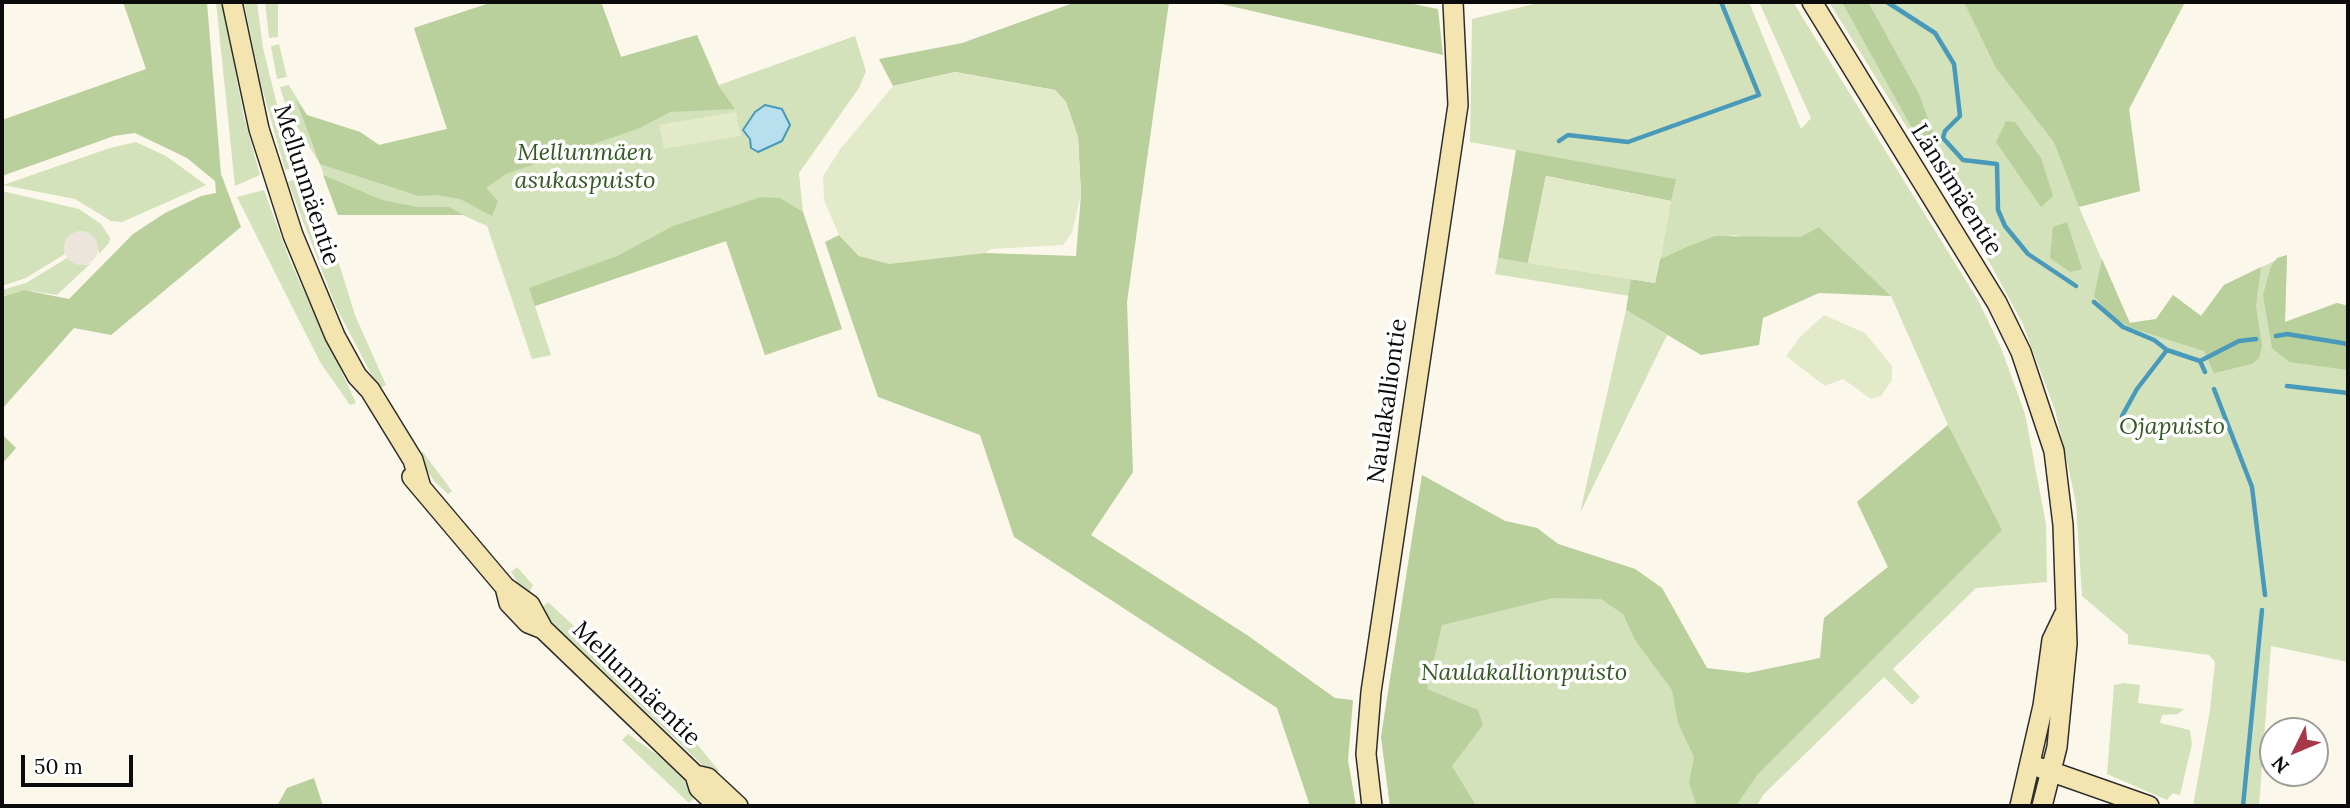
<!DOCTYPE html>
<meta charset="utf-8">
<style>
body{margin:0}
#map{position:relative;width:2350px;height:808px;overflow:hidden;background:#fcf7eb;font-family:Lora,serif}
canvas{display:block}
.frame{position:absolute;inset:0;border:4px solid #0b0b0b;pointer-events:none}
.north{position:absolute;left:2259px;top:717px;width:70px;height:70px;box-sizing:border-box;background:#fff;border:2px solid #9d9d9d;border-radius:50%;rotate:227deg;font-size:19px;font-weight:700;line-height:28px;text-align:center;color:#0b0b0b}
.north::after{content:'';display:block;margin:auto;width:24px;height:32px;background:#a73749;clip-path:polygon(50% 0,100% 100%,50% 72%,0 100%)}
.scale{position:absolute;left:21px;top:755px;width:112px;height:32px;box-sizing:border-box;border:4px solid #0b0b0b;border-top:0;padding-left:9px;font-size:21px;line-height:24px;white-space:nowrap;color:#0b0b0b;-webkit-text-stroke:5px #fff;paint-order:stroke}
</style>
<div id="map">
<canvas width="2350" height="808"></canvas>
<div class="frame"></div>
<div class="north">N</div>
<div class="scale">50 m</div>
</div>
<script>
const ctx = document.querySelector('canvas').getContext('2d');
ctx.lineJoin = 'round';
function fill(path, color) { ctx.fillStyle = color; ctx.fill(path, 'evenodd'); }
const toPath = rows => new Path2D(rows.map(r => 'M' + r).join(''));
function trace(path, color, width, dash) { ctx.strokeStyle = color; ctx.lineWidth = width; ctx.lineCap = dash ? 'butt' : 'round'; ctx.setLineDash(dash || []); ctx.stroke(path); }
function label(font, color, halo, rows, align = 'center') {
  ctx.font = font + ' Lora,serif'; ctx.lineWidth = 7; ctx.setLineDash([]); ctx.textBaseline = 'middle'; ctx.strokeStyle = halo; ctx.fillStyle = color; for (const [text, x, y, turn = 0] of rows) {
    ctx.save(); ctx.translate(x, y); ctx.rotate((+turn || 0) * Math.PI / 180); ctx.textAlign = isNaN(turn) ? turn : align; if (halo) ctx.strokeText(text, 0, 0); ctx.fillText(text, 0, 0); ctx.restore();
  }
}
fill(toPath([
 [216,2,222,2,244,117,260,175,235,186],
 [244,2,257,2,263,48,278,109,307,163,285,170,261,84],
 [265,2,278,2,278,37,269,38],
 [493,2,601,2,621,57,697,35,719,85,855,36,866,71,859,88,799,173,803,212,842,329,765,355,726,241,535,306,551,355,532,359,487,226,463,215,338,215,320,164,287,110,280,87,289,85,307,115,360,132,379,145,447,129,414,28],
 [1542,2,1749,2,1801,129,1811,118,1759,2,1793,2,1978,300,2001,348,2025,414,2046,524,2047,582,1976,588,1893,669,1920,697,1912,705,1884,677,1763,795,1757,806,1390,806,1381,737,1422,475,1505,521,1537,528,1558,544,1635,569,1662,588,1707,669,1748,673,1820,658,1824,618,1888,567,1857,502,1948,425,1891,296,1819,227,1800,237,1756,239,1734,235,1684,248,1660,259,1675,179,1470,142,1472,19],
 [1829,2,2185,2,2129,109,2140,191,2079,207,2129,323,2156,319,2173,295,2201,316,2224,285,2287,255,2285,322,2337,303,2348,306,2348,662,2271,646,2259,806,2193,806,2210,710,2215,662,2209,655,2128,644,2128,635,2082,596,2076,503,2066,457,2055,410,2022,322,1981,247],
 [279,44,287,77,277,79,271,46],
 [136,142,166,156,206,185,122,222,111,221,75,199,3,185,110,148],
 [306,174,312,176,355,315,386,385,379,389,336,307,288,182],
 [264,190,290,261,356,403,350,405,320,362,237,197],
 [2,191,79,209,101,224,110,238,109,243,99,254,98,248,64,251,65,254,26,278,2,286],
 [67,258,86,265,91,263,57,295,24,290,2,297,2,290,26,283],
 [1498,258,1631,279,1629,296,1495,274],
 [1626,310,1667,335,1580,513],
 [423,452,452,491,448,494,435,482,416,454],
 [517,567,533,585,527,597,511,572],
 [548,602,683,727,719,771,714,776,539,610],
 [2124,683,2140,685,2138,703,2184,709,2178,714,2162,715,2160,723,2190,730,2192,744,2180,795,2173,793,2167,800,2107,774,2114,685],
 [628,734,659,756,698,794,689,803,622,740]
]), '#d3e2ba');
fill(toPath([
 [123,2,207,2,221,174,241,227,111,335,74,328,2,409,2,297,24,290,69,299,133,234,165,213,201,196,216,193,215,181,187,158,135,133,114,136,2,176,2,120,146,69],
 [493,2,601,2,621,57,697,35,718,85,735,109,670,112,640,128,506,174,486,188,498,201,492,216,460,199,437,195,419,196,320,164,296,100,307,115,360,132,379,145,447,129,414,28],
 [1076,2,1169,2,1127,302,1133,472,1091,535,1247,635,1335,698,1353,700,1348,760,1356,806,1310,806,1277,708,1014,537,980,435,878,397,825,242,839,235,859,256,985,253,1076,256,1081,195,1078,137,1066,102,1055,90,955,72,893,86,879,59,962,43],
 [1213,2,1404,2,1438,9,1443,55],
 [1842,2,1868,2,1919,94,1935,138,1926,148,1918,139],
 [1964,2,2185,2,2129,109,2140,191,2079,207,2054,142,1996,68],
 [2006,121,2015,122,2041,158,2053,196,2041,207,1996,142],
 [1516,150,1676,179,1671,201,1546,176,1528,263,1498,258],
 [323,175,382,200,417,207,449,207,463,215,338,215],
 [761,197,780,198,803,212,842,329,765,355,726,241,535,306,529,288,617,256,673,226],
 [2067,222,2082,269,2070,272,2050,258,2053,227],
 [1819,227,1891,296,1819,293,1763,318,1759,345,1701,355,1626,310,1631,279,1655,283,1660,259,1684,248,1715,236,1800,237],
 [2287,255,2285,322,2337,303,2348,306,2348,370,2289,362,2272,348,2263,295,2271,266,2277,258],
 [2102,259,2130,323,2156,319,2173,295,2201,316,2224,285,2261,267,2256,306,2262,346,2259,358,2252,364,2214,373,2204,351,2131,328,2109,314,2094,296],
 [1948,425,2002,530,1757,775,1736,806,1697,806,1689,783,1694,757,1678,723,1672,690,1635,640,1623,614,1601,599,1553,598,1442,625,1427,689,1478,710,1483,725,1452,766,1476,806,1390,806,1381,737,1422,475,1505,521,1537,528,1558,544,1635,569,1662,588,1707,668,1748,673,1820,658,1824,618,1888,567,1857,502],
 [2,434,16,448,2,464],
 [314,778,323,806,277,806,287,788]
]), '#b9d09c');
fill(toPath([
 [955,72,1055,90,1066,102,1078,137,1081,195,1072,233,1063,245,991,249,985,253,889,264,859,256,839,235,824,200,823,176,841,148,893,86],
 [736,112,741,136,664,149,659,125],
 [1546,176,1671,201,1655,283,1528,263],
 [1824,315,1865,333,1892,366,1892,380,1881,396,1871,399,1843,379,1825,386,1786,356,1800,337]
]), '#e3eaca');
fill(toPath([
 '64 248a17 17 0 1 1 34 0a17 17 0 1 1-34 0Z'
]), '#ebe5dc');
const water = toPath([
 [765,105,782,109,790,125,782,141,758,152,751,148,750,139,743,130,755,112,765,105]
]);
fill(water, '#b7dfed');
trace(water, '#4899ba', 2);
trace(toPath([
 [1887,2,1935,33,1954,64,1960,116,1945,131,1943,138,1963,160,1997,164,1998,210,2005,226,2028,254,2076,286],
 [1559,141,1568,135,1628,142,1759,95,1721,2],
 [2094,302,2123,327,2154,340,2167,350,2200,361,2205,372],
 [2276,336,2287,334,2348,344],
 [2200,361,2239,341,2256,339],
 [2287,386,2348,393],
 [2214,389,2252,487,2265,595],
 [2122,416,2137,389,2167,350],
 [2243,806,2262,610]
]), '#4899ba', 4.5);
const secondary = toPath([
 [232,2,259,129,293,235,335,336,357,376,370,390,413,460,420,484],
 [1812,2,1997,303,2021,352,2054,451,2063,525,2067,644,2057,747,2042,806],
 [412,477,505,587,530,605,543,629],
 [505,587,509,603,528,623,543,629,695,775,708,778,738,806],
 [2041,768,2149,806],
 [695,775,699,788,718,806],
 [1372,806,1366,754,1371,692,1458,105,1453,2],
 [2020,806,2043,706,2052,640,2064,615]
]);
trace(secondary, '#2d2d2d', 22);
trace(secondary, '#f4e4af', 19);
label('italic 24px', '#355925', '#fff', [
 ["Mellunmäen",585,153],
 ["asukaspuisto",585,181],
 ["Ojapuisto",2172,427],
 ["Naulakallionpuisto",1524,673]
]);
label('24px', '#0b0b0b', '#fff', [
 ["Mellunmäentie",306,185,72],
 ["Länsimäentie",1956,190,58],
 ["Naulakalliontie",1388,401,-82],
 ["Mellunmäentie",636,684,44]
]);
</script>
